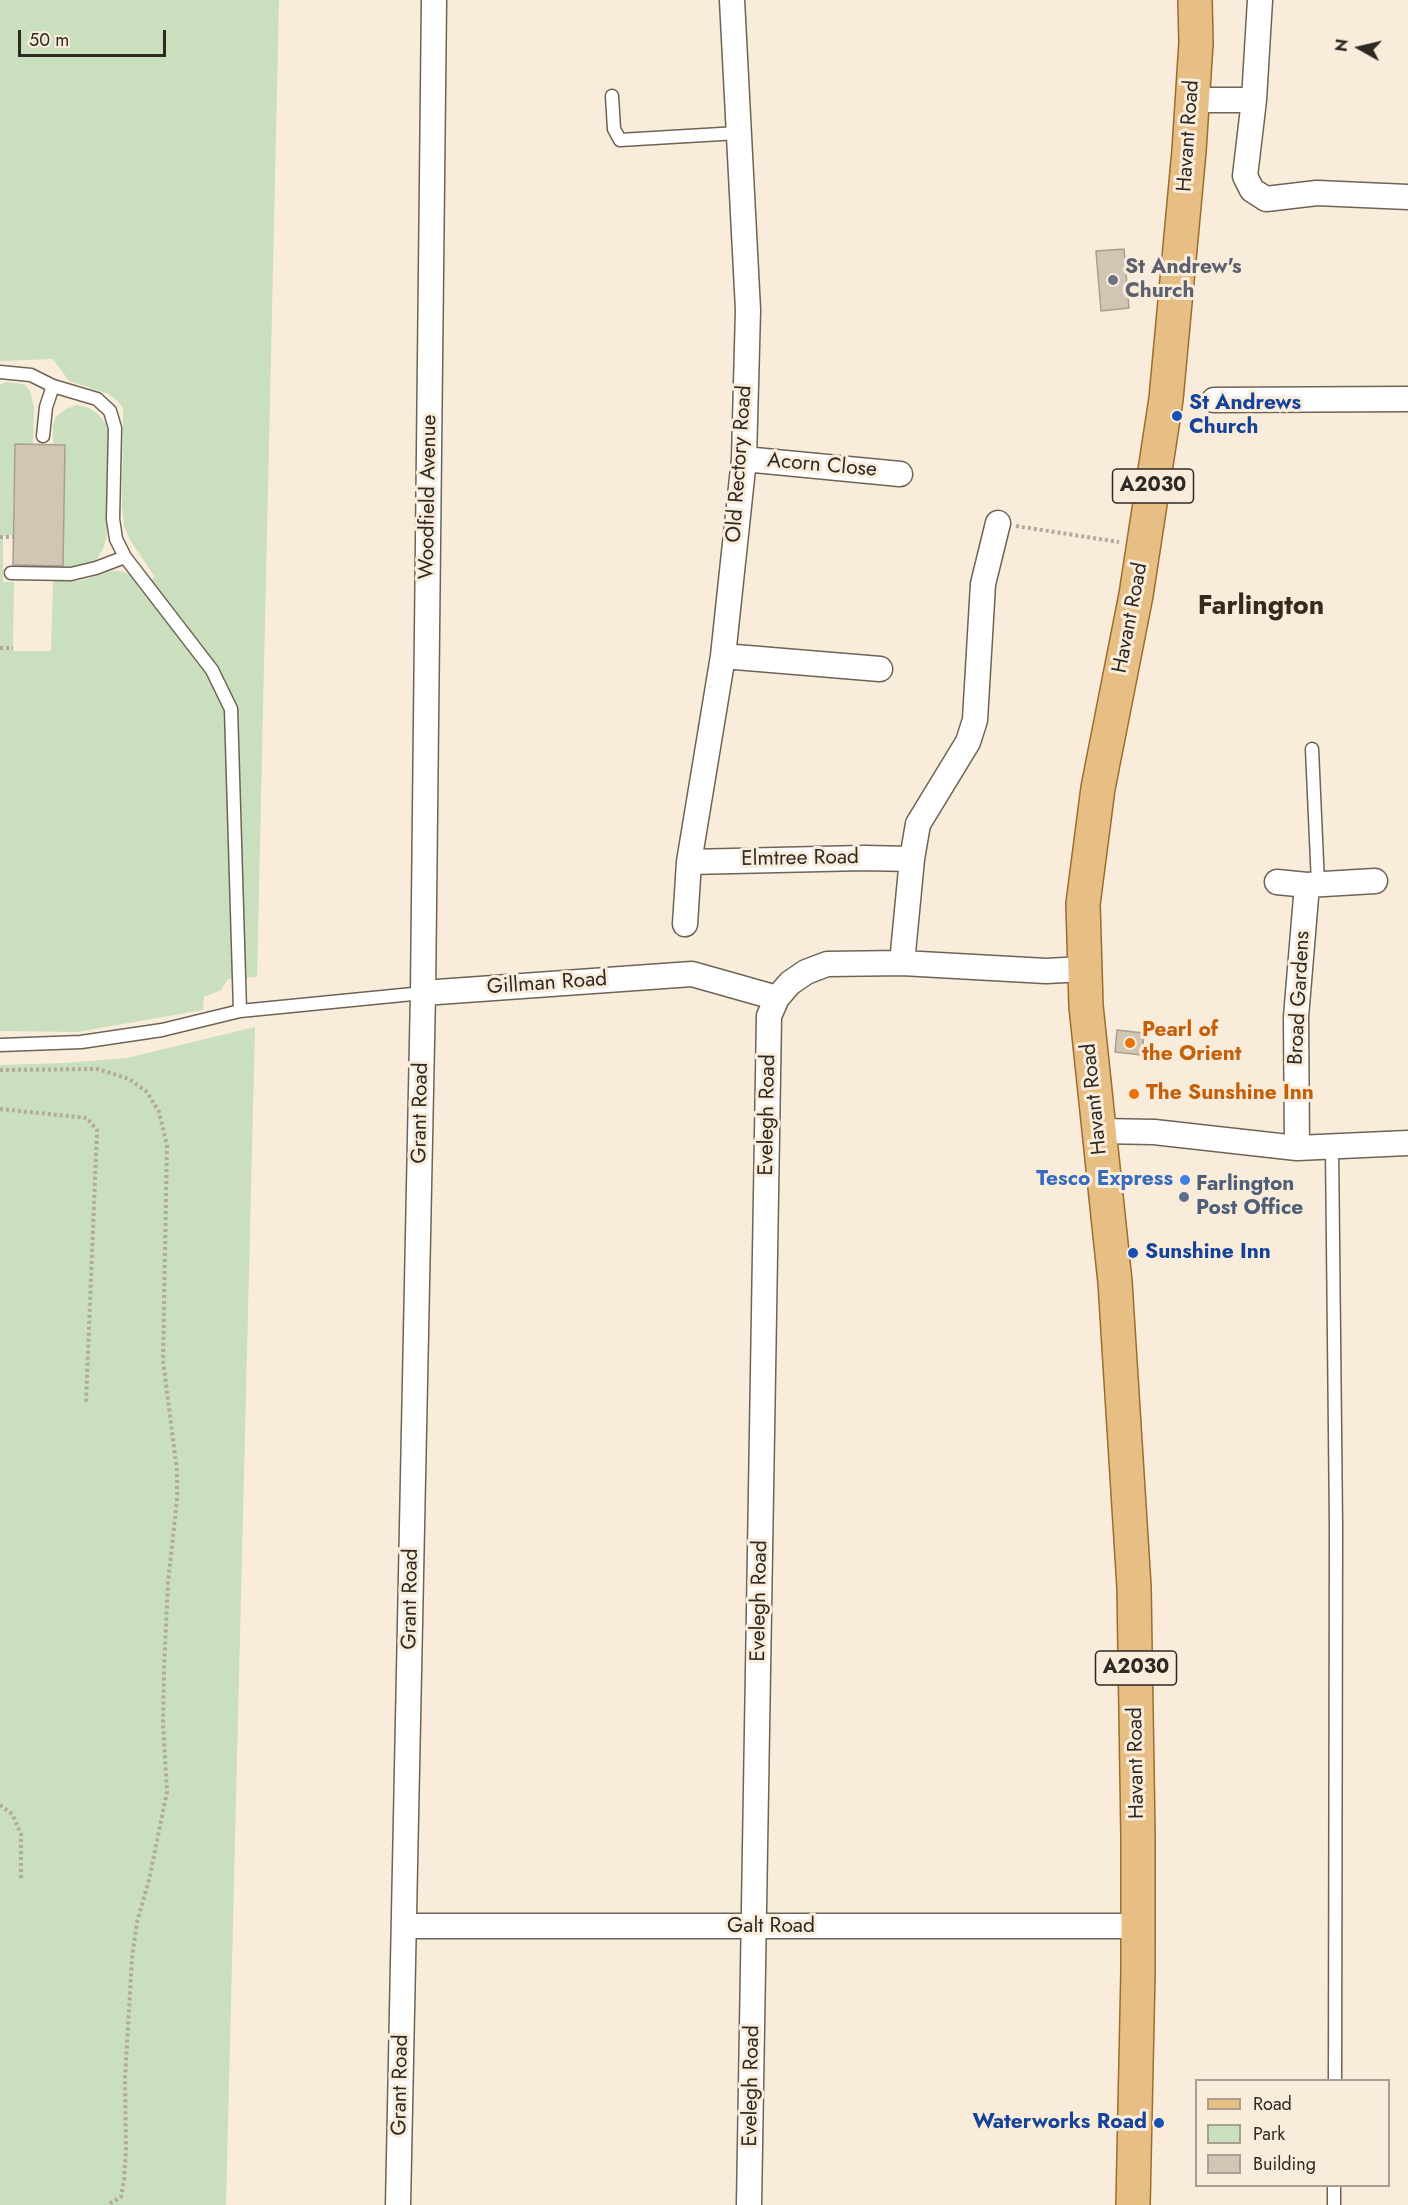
<!DOCTYPE html>
<style>
body{margin:0}
#map{position:relative;width:1408px;height:2205px;overflow:hidden;background:#f9ecdb;font-family:Jost,sans-serif}
canvas{display:block}
.legend{position:absolute;left:1195px;top:2079px;width:195px;height:108px;box-sizing:border-box;background:#f9ecdb;border:2px solid #a89e91;margin:0;padding:8px 10px;list-style:none;font-size:18px;color:#2e2923}
.legend li{display:flex;align-items:center;gap:12px;height:30px}
.legend b{width:30px;border:2px solid #a89e91}
.north{position:absolute;left:1330px;top:18px;width:60px;height:60px;-webkit-text-stroke:4px #f9ecdb;paint-order:stroke;rotate:278deg;font-size:16px;font-weight:700;line-height:24px;text-align:center;color:#2e2923}
.north::after{content:'';display:block;margin:auto;width:21px;height:27px;background:#2e2923;clip-path:polygon(50% 0,100% 100%,50% 72%,0 100%)}
.scale{position:absolute;left:18px;top:30px;width:148px;height:27px;box-sizing:border-box;border:3px solid #2e2923;border-top:0;padding-left:8px;font-size:18px;line-height:21px;white-space:nowrap;color:#2e2923;-webkit-text-stroke:4px #f9ecdb;paint-order:stroke}
</style>
<div id="map">
<canvas width="1408" height="2205"></canvas>
<ul class="legend">
<li><b style="height:8px;background:#e7be84"></b>Road</li>
<li><b style="height:16px;background:#c9dfbd"></b>Park</li>
<li><b style="height:16px;background:#d1c5b4"></b>Building</li>
</ul>
<div class="north">N</div>
<div class="scale">50 m</div>
</div>
<script>
const ctx = document.querySelector('canvas').getContext('2d');
ctx.lineJoin = 'round';
function fill(path, color) { ctx.fillStyle = color; ctx.fill(path, 'evenodd'); }
const toPath = rows => new Path2D(rows.map(r => 'M' + r).join(''));
function trace(path, color, width, dash) { ctx.strokeStyle = color; ctx.lineWidth = width; ctx.lineCap = dash ? 'butt' : 'round'; ctx.setLineDash(dash || []); ctx.stroke(path); }
function label(font, color, halo, rows, align = 'center') {
  ctx.font = font + ' Jost,sans-serif'; ctx.lineWidth = 6; ctx.setLineDash([]); ctx.textBaseline = 'middle'; ctx.strokeStyle = halo; ctx.fillStyle = color; for (const [text, x, y, turn = 0] of rows) {
    ctx.save(); ctx.translate(x, y); ctx.rotate((+turn || 0) * Math.PI / 180); ctx.textAlign = isNaN(turn) ? turn : align; if (halo) ctx.strokeText(text, 0, 0); ctx.fillText(text, 0, 0); ctx.restore();
  }
}
fill(toPath([
 [0,0,279,0,257,977,228,979,221,990,204,997,203,1010,77,1032,0,1031,0,385,6,382,24,384,30,391,34,408,33,445,15,445,13,535,3,536,3,582,14,582,13,651,51,651,53,581,80,581,112,571,119,571,130,574,136,579,139,589,155,577,130,540,124,526,122,506,123,409,118,401,108,394,69,381,53,359,0,361],
 [77,405,89,408,98,414,106,424,109,435,107,534,104,547,96,560,81,566,63,567,65,445,53,445,53,425,56,417,66,409],
 [255,1027,226,2205,0,2205,0,1065,66,1063,127,1058]
]), '#c9dfbd');
const building = toPath([
 [1124,249,1129,308,1101,311,1096,251,1124,249],
 [15,444,65,445,63,566,13,565,15,444],
 [1117,1030,1144,1033,1142,1055,1115,1052,1117,1030]
]);
fill(building, '#d1c5b4');
trace(building, '#aa9f8f', 1.5);
const service = toPath([
 [612,96,614,129,620,140,738,133],
 [0,372,31,375,53,386,97,399,110,411,115,428,113,519,116,539,125,557,212,670,231,709,240,1011],
 [43,436,46,407,53,386],
 [11,573,71,574,96,568,125,557],
 [1312,749,1318,884],
 [0,1045,81,1042,162,1030,240,1011,423,993],
 [1332,1147,1336,1526,1335,2080],
 [1334,2205,1334,2186]
]);
const minor = toPath([
 [1260,0,1254,100,1245,176,1252,190,1266,199,1317,193,1408,197],
 [1192,100,1254,100],
 [1214,400,1408,399],
 [744,459,900,474],
 [723,656,880,669],
 [689,862,864,858,912,859],
 [1277,882,1307,885,1375,881],
 [685,924,689,862,723,656,744,459,748,310,732,0],
 [902,963,912,859,918,824,968,742,975,720,983,584,998,523],
 [423,993,692,974,777,998],
 [1100,1131,1154,1132,1297,1148,1408,1143],
 [1297,1148,1296,1017,1307,885],
 [405,1926,1137,1926],
 [398,2205,423,993,434,0],
 [749,2205,769,1016,777,998,790,983,806,972,827,964,902,963,1046,971,1084,969]
]);
const primary = toPath([
 [1133,2205,1138,1971,1138,1836,1134,1587,1115,1282,1086,1006,1083,904,1098,788,1136,595,1166,399,1189,151,1196,43,1195,0]
]);
trace(service, '#6e6354', 15);
trace(minor, '#6e6354', 27);
trace(primary, '#9c6d2d', 36);
trace(toPath([
 [1016,526,1119,542],
 [0,537,13,537],
 [0,648,13,648],
 [0,1070,98,1069,129,1079,147,1092,159,1112,167,1145,163,1360,177,1471,177,1499,168,1583,164,1668,163,1723,167,1792,149,1880,137,1922,132,1958,125,2079,126,2151,124,2180,121,2197,107,2205],
 [0,1109,87,1118,97,1130,86,1402],
 [0,1805,12,1814,21,1834,21,1881]
]), '#b4a99c', 4, [3, 3]);
trace(service, '#fff', 12);
trace(minor, '#fff', 24);
trace(primary, '#e7be84', 33);
for (const [x, y, r, color] of [
 [1113,280,6,"#6b7280"],
 [1177,416,6,"#1a4fb4"],
 [1130,1043,6,"#e8710a"],
 [1134,1094,6,"#e8710a"],
 [1185,1180,6,"#3f7fe0"],
 [1184,1197,6,"#5c6f8a"],
 [1133,1253,6,"#1a4fb4"],
 [1159,2123,6,"#1a4fb4"]
]) { const dot = new Path2D(); dot.arc(x, y, r, 0, 2 * Math.PI); ctx.fillStyle = color; ctx.fill(dot); trace(dot, '#f9ecdb', 2); }
for (const [x, y, w] of [
 [1153,486,81],
 [1136,1668,81]
]) { const box = new Path2D(); box.roundRect(x - w / 2, y - 17, w, 34, 4.5); ctx.fillStyle = '#f9ecdb'; ctx.fill(box); trace(box, '#2e2923', 1.5); }
label('bold 20px', '#2e2923', null, [
 ["A2030",1153,486],
 ["A2030",1136,1668]
]);
label('21px', '#2e2923', '#f9ecdb', [
 ["Havant Road",1189,136,-86],
 ["Old Rectory Road",740,464,-86],
 ["Acorn Close",822,466,5],
 ["Woodfield Avenue",429,497,-89],
 ["Havant Road",1131,618,-79],
 ["Elmtree Road",800,859,-1],
 ["Gillman Road",547,984,-4],
 ["Broad Gardens",1300,998,-87],
 ["Havant Road",1095,1099,-96],
 ["Grant Road",421,1113,-89],
 ["Evelegh Road",768,1115,-89],
 ["Grant Road",411,1599,-89],
 ["Evelegh Road",760,1601,-89],
 ["Havant Road",1137,1763,-91],
 ["Galt Road",771,1927],
 ["Grant Road",401,2085,-89],
 ["Evelegh Road",752,2086,-89]
]);
label('bold 21px', '#5b616d', '#f9ecdb', [
 ["St Andrew's",1125,268],
 ["Church",1125,292]
], 'left');
label('bold 21px', '#164399', '#f9ecdb', [
 ["St Andrews",1189,404],
 ["Church",1189,428],
 ["Sunshine Inn",1145,1253],
 ["Waterworks Road",1147,2123,"right"]
], 'left');
label('bold 21px', '#c56008', '#f9ecdb', [
 ["Pearl of",1142,1031],
 ["the Orient",1142,1055],
 ["The Sunshine Inn",1146,1094]
], 'left');
label('bold 21px', '#366cbe', '#f9ecdb', [
 ["Tesco Express",1173,1180]
], 'right');
label('bold 21px', '#4e5e75', '#f9ecdb', [
 ["Farlington",1196,1185],
 ["Post Office",1196,1209]
], 'left');
label('bold 27px', '#342b1e', '#f9ecdb', [
 ["Farlington",1261,607]
]);
</script>
